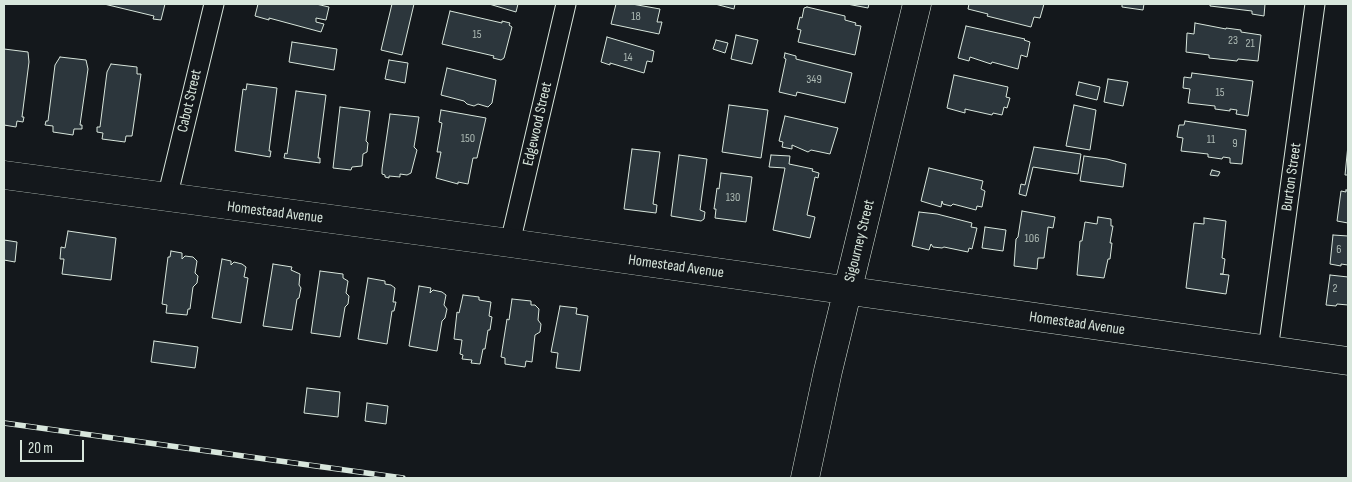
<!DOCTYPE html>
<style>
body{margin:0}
#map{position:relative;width:1352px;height:482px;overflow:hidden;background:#14181c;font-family:"Sofia Sans Condensed",sans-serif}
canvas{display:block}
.frame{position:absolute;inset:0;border:5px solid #d8e6dc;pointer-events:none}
.scale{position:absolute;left:20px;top:440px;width:64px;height:22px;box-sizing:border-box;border:2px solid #d8e6dc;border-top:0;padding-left:6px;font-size:15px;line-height:18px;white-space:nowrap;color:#d8e6dc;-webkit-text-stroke:4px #14181c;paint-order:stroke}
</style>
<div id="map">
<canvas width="1352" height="482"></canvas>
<div class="frame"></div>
<div class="scale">20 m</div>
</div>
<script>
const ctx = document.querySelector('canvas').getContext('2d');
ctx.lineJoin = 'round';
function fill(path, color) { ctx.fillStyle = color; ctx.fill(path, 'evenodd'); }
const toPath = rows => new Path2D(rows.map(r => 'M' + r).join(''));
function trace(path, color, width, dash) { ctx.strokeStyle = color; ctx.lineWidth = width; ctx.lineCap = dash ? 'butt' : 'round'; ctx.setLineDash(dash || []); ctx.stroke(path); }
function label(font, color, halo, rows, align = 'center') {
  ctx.font = font + ' "Sofia Sans Condensed",sans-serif'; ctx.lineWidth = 4; ctx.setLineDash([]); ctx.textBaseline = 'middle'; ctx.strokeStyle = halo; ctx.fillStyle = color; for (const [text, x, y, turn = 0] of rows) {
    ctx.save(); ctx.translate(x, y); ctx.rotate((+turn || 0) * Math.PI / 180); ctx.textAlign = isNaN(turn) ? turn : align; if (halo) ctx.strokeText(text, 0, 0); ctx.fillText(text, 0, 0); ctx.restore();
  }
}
const building = toPath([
 [104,4,165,4,161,20,153,19,154,16,104,4],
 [258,4,316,4,329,7,326,20,316,18,316,22,324,24,321,32,269,18,269,20,255,16,258,4],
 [392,4,414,4,402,55,381,50,392,4],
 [489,4,518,4,516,12,489,4],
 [616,4,632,4,660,9,657,22,662,22,659,34,611,24,616,4],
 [715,4,735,4,734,9,715,4],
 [847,4,869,4,868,8,847,4],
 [969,4,1044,4,1040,18,1034,17,1031,27,987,16,988,14,968,9,969,4],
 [1122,4,1144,4,1143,10,1122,7,1122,4],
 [1210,4,1265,4,1264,16,1252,14,1252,11,1210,6,1210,4],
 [807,7,845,16,845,20,856,23,855,25,861,26,855,55,798,42,801,30,797,29,800,17,802,18,804,8,807,7],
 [450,11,502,23,502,21,510,23,509,25,512,27,504,58,501,60,493,58,494,56,442,44,450,11],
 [1195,23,1226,29,1226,28,1241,30,1241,32,1261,35,1258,61,1238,59,1237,61,1209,58,1209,55,1186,52,1187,33,1194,34,1195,23],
 [966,26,1025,39,1024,40,1030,42,1027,57,1021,55,1018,69,992,62,991,64,970,57,969,61,958,58,966,26],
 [736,35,758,40,752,64,731,59,736,35],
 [607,37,654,51,652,62,647,61,644,73,610,63,610,65,601,62,607,37],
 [716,40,728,43,725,53,713,49,716,40],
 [292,42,337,49,334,70,289,62,292,42],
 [4,49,28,52,29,62,22,117,24,117,23,122,17,121,16,127,4,125,4,49],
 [785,53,796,56,796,59,852,73,845,103,797,92,796,96,779,92,786,59,784,58,785,53],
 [60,57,86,60,88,69,80,125,82,125,82,129,74,129,73,135,53,132,53,126,45,125,46,121,48,121,55,65,60,57],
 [389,60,408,63,405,83,385,79,389,60],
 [111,64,137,67,137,74,141,74,132,136,126,136,125,142,102,139,103,133,97,132,97,127,100,127,107,72,111,64],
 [447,68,496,80,492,103,488,107,478,104,474,106,467,104,464,101,441,95,447,68],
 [1192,73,1253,81,1248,116,1236,114,1237,110,1230,109,1230,111,1215,109,1215,106,1188,103,1190,89,1183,88,1184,77,1191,78,1192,73],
 [954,75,1008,87,1006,97,1010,98,1007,108,1004,107,1002,115,993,113,992,115,965,109,965,113,947,108,954,75],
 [1108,79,1128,82,1123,106,1104,102,1108,79],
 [1079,82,1100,87,1097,100,1076,95,1079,82],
 [247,84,277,88,269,151,271,151,270,157,235,151,243,89,246,90,247,84],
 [296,91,326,95,318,158,320,158,320,163,284,158,285,153,287,154,296,91],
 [729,105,768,110,761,158,722,152,729,105],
 [1074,105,1096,110,1090,150,1066,146,1074,105],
 [340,107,370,111,366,141,368,143,367,152,363,154,362,166,352,167,351,170,333,168,340,107],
 [441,110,486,118,477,158,473,158,468,184,458,182,458,184,436,178,441,152,437,152,442,123,439,122,441,110],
 [390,114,419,117,414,147,417,150,411,173,407,175,400,174,400,177,389,176,389,178,385,177,385,175,382,174,382,169,390,114],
 [785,116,838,128,830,154,811,150,808,152,792,145,792,149,782,147,783,142,779,141,785,116],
 [1185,121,1246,130,1242,164,1230,163,1230,158,1223,157,1222,159,1208,157,1208,154,1181,151,1183,138,1177,137,1179,125,1184,125,1185,121],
 [1348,145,1348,175,1345,175,1348,145],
 [1034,147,1081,154,1078,174,1033,167,1026,196,1019,194,1021,184,1025,185,1034,147],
 [632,149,660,152,653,204,657,205,656,213,624,209,632,149],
 [679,155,707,159,700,210,705,212,704,219,701,221,671,216,679,155],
 [771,155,790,156,789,164,813,169,812,171,819,173,818,178,815,177,807,215,815,217,810,238,773,230,785,168,769,167,771,155],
 [1084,156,1107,159,1126,164,1123,187,1080,181,1084,156],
 [929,168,983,181,981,189,985,191,982,207,977,206,976,210,953,204,951,206,943,204,942,201,941,207,921,201,929,168],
 [1212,170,1220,172,1218,176,1210,175,1212,170],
 [721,173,752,177,746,222,715,218,716,209,714,209,717,188,719,189,721,173],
 [1346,190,1348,190,1348,223,1337,221,1341,191,1346,192,1346,190],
 [1022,211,1055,217,1053,228,1048,227,1044,258,1038,258,1037,269,1014,266,1016,239,1018,237,1022,211],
 [919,212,937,214,972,223,971,227,977,228,972,249,969,248,968,252,944,247,942,248,933,247,931,244,929,250,912,246,919,212],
 [1098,217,1111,219,1111,226,1113,226,1110,243,1112,243,1110,259,1108,259,1104,278,1077,275,1080,241,1082,241,1085,222,1097,224,1098,217],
 [1204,218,1226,221,1222,258,1225,259,1223,274,1220,274,1229,275,1226,294,1186,288,1194,223,1204,224,1204,218],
 [985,227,1006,230,1003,251,982,248,985,227],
 [68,231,116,238,111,280,62,274,64,259,60,259,61,247,65,248,68,231],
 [1333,235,1348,236,1348,265,1341,264,1341,266,1330,264,1333,235],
 [4,240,17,242,15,262,4,260,4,240],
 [171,251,182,253,182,259,185,256,193,257,197,261,195,273,198,276,197,283,193,287,190,309,188,309,187,315,166,313,167,305,162,304,168,257,170,257,171,251],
 [222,259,231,261,231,265,234,262,242,264,246,267,244,277,248,278,241,323,212,318,222,259],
 [273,264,292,267,291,270,300,274,299,285,301,288,299,298,297,299,292,330,263,326,273,264],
 [320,271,343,274,343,278,348,281,346,293,349,296,348,304,345,307,340,337,311,333,320,271],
 [1330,275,1348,277,1348,305,1337,304,1336,306,1326,305,1330,275],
 [368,278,385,281,385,284,391,285,395,288,393,302,396,302,394,311,392,311,387,344,358,339,368,278],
 [419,286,431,288,430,293,433,290,442,292,446,295,444,305,447,309,445,318,442,321,437,351,409,346,419,286],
 [463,295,479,297,479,300,491,302,489,316,492,317,490,330,488,330,485,349,483,349,480,364,471,363,472,360,462,359,463,355,460,354,462,340,454,339,457,312,459,313,463,295],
 [512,299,531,301,531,305,535,305,539,309,538,320,541,324,540,332,535,335,532,362,526,361,525,367,505,364,505,358,501,357,507,319,509,320,512,299],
 [560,306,577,308,576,314,588,316,580,371,556,368,558,353,551,352,560,306],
 [154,341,198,347,195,368,151,362,154,341],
 [307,388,340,392,338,417,304,413,307,388],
 [367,403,388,406,386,424,365,421,367,403]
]);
fill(building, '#2c363c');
trace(building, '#d8e6dc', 1);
const street = toPath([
 [167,198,214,4],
 [510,243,566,4],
 [1268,350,1315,4]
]);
const secondary = toPath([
 [4,175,510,243,1348,361],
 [805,478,828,371,917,4]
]);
trace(street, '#d8e6dc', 21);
trace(secondary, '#d8e6dc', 29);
trace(street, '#14181c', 19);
trace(secondary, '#14181c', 28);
const rail = toPath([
 [4,423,403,478]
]);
trace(rail, '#d8e6dc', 5.5);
trace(rail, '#14181c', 4, [11]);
label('12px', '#adbab4', null, [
 ["18",636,17],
 ["15",477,35],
 ["23",1233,41],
 ["21",1250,44],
 ["14",628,58],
 ["349",814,80],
 ["15",1220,93],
 ["150",468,139],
 ["11",1211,140],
 ["9",1235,144],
 ["130",733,198],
 ["106",1032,239],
 ["6",1339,250],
 ["2",1335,289]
]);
label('15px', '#d8e6dc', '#14181c', [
 ["Cabot Street",190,101,-77],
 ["Edgewood Street",538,124,-77],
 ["Burton Street",1292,177,-82],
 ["Homestead Avenue",275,213,7],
 ["Sigourney Street",860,241,-76],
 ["Homestead Avenue",676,267,8],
 ["Homestead Avenue",1077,324,8]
]);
</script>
